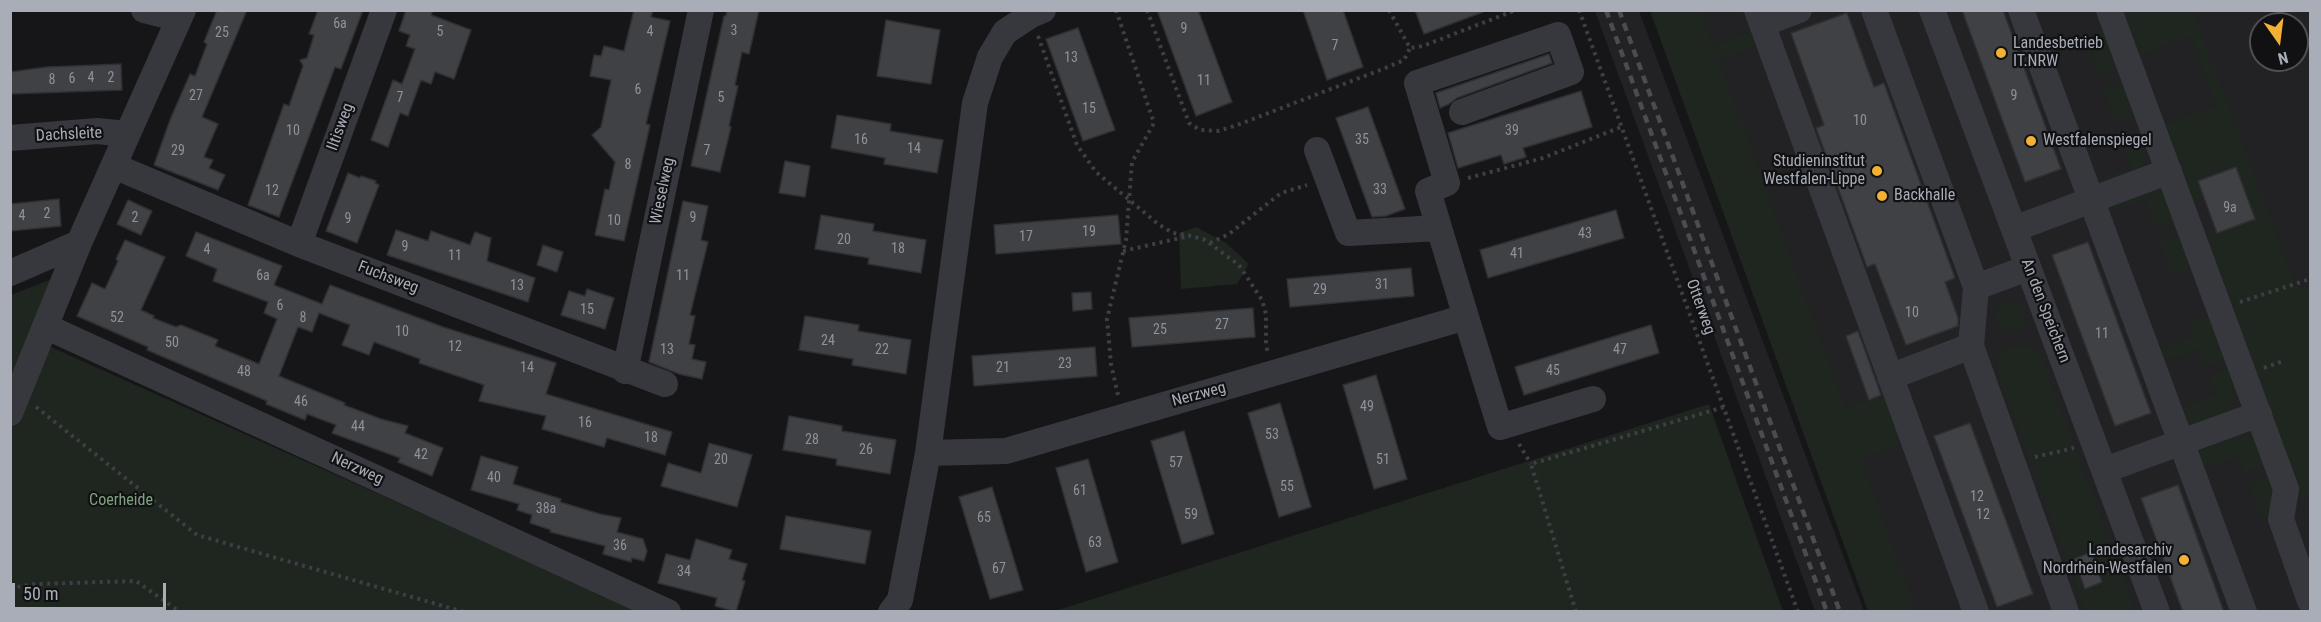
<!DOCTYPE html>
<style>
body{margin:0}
#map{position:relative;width:2321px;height:622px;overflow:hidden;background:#161618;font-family:"Roboto Condensed",sans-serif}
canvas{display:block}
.frame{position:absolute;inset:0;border:12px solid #a8adb8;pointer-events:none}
.north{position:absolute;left:2249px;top:12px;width:60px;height:60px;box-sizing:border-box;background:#111113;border:2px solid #4d4f55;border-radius:50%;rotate:166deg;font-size:16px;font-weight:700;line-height:24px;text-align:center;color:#a8adb8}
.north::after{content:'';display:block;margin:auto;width:21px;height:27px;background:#f2b134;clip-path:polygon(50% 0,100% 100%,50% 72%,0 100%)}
.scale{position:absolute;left:12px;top:583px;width:154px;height:27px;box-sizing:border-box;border:3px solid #a8adb8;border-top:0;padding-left:8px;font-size:18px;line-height:21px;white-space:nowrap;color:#a8adb8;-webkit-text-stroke:4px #111113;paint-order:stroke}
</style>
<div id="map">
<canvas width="2321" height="622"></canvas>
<div class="frame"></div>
<div class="north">N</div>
<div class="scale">50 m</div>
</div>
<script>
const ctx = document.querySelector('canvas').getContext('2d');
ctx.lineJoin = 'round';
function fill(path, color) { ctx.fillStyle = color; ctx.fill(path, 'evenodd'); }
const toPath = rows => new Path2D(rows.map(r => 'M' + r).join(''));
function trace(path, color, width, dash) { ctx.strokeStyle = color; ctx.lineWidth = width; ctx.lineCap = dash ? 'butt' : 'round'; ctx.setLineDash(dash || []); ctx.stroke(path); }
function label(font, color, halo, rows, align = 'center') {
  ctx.font = font + ' "Roboto Condensed",sans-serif'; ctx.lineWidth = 4.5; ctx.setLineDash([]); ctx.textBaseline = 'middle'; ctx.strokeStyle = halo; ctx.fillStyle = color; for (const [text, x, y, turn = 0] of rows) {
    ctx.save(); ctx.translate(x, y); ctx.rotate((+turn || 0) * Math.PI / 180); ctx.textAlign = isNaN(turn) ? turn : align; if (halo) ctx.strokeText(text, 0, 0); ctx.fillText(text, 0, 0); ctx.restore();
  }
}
fill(toPath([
 [1595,11,1639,11,1864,611,1815,611],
 [1674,11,2310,11,2310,611,1893,611],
 [2261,24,2297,24,2297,60,2261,60]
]), '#222225');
fill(toPath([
 [1650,11,1700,11,1713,46,1748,33,1741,11,1749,11,1761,44,1719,60,1845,408,1890,392,1902,444,1861,459,1916,611,1868,611],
 [2124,11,2193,11,2297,290,2310,285,2310,495,2302,499,2209,241,2208,234,2211,232,2215,229,2217,233,2255,219,2236,168,2198,181,2204,197,2193,201,2166,125,2216,106,2191,36,2140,55],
 [2106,24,2122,69,2099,78,2086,40],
 [2126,81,2139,115,2116,123,2104,90],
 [2143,126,2153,156,2136,172,2095,188,2096,181,2132,168,2120,135],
 [2145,189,2167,192,2178,222,2156,229,2145,200,2109,213,2105,204],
 [1196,227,1226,243,1249,264,1237,284,1181,289,1179,233],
 [2182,234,2194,267,2173,275,2160,242],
 [57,277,33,339,639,611,11,612,11,295],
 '1994 316a15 15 0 1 1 30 0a15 15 0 1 1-30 0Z',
 [2212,313,2229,357,2205,366,2199,349,2164,361,2159,349,2194,337,2189,322],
 [2023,345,2032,347,2040,354,2136,611,2085,611,1997,370,1998,360,2004,352,2012,346],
 [2232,368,2240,389,2228,413,2185,429,2181,408,2216,395,2209,376],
 [1709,404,1783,611,1055,611],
 [2236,433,2258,440,2268,465,2245,473,2238,456,2202,470,2192,449],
 [2272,476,2274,483,2268,517,2262,519,2249,484]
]), '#1e261f');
const building = toPath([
 [217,10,247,10,202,117,218,124,204,157,213,160,209,168,225,175,218,190,154,165,170,120,190,74,195,76,207,44,204,42,217,10],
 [318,10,363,10,341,69,335,67,279,217,248,205,284,104,289,106,303,66,300,60,307,58,314,35,309,34,318,10],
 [406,10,433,10,431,15,471,30,454,79,435,72,431,84,421,80,408,116,400,113,388,147,371,140,393,80,402,84,415,49,406,46,410,35,399,31,406,10],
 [634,10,653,10,651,17,670,21,646,124,650,125,624,241,595,235,605,189,609,190,615,162,592,135,601,127,611,80,590,76,594,55,601,56,604,46,624,51,634,10],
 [727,10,759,10,749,54,742,52,735,85,738,86,729,126,731,127,720,172,691,166,724,16,726,16,727,10],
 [1157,10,1198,10,1232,102,1196,116,1157,10],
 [1303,10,1343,10,1363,67,1327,80,1303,10],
 [1415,10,1483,10,1483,12,1424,34,1415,10],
 [1962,10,2003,10,2061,169,2025,182,1962,10],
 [1847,13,1874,87,1884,83,1955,278,1945,282,1958,318,1958,326,1906,345,1875,264,1867,267,1816,128,1824,125,1791,33,1847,13],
 [886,20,940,30,931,84,877,76,886,20],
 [1078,28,1115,130,1083,141,1046,39,1078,28],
 [1549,54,1552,63,1457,98,1449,104,1440,108,1436,93,1549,54],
 [121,64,122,90,10,94,10,72,47,67,121,64],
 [1581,91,1592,127,1523,148,1526,157,1504,164,1501,155,1458,168,1448,133,1581,91],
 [1368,107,1405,209,1386,216,1372,217,1336,118,1368,107],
 [837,115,891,124,890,131,943,140,937,173,884,164,885,158,831,148,837,115],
 [785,161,810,166,805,197,779,193,785,161],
 [2236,167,2255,219,2217,233,2198,181,2236,167],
 [348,173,360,178,361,176,376,181,375,183,379,185,357,243,326,231,348,173],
 [59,199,61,226,10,231,10,204,59,199],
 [128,200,152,211,141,235,117,224,128,200],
 [683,201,708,206,701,240,708,242,690,315,695,316,689,344,695,345,692,359,706,362,702,379,679,374,649,362,683,201],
 [1616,210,1624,238,1488,278,1480,250,1616,210],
 [821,215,874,224,873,231,926,240,921,273,868,264,869,258,815,249,821,215],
 [1118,215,1121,244,996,254,994,225,1118,215],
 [396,230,428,241,431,231,470,245,475,232,491,238,487,261,535,278,528,302,387,255,396,230],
 [196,232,282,266,274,285,322,304,330,285,443,327,556,363,546,394,672,432,665,455,607,438,604,447,542,429,546,416,479,401,484,385,419,363,420,359,374,342,369,355,342,345,350,325,319,313,312,332,298,327,279,376,345,403,344,405,381,419,408,426,405,433,443,448,432,476,398,462,400,458,332,433,336,425,307,414,305,420,266,404,267,401,147,350,148,347,77,316,92,283,105,289,118,261,116,259,125,240,165,257,141,310,154,316,153,318,176,327,181,325,218,340,215,346,259,364,277,319,264,313,268,302,213,281,217,269,186,256,196,232],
 [2088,242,2151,413,2115,426,2052,255,2088,242],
 [543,245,563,252,557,272,537,265,543,245],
 [1411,268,1414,296,1290,307,1287,279,1411,268],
 [587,289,614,298,605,329,561,315,569,291,585,296,587,289],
 [1091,292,1092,309,1073,311,1072,293,1091,292],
 [1253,308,1255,337,1132,347,1129,318,1253,308],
 [805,316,859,325,858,331,911,340,906,374,852,365,853,359,799,350,805,316],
 [1651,325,1659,353,1524,395,1515,367,1651,325],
 [1858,331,1881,395,1869,400,1846,336,1858,331],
 [1095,347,1097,376,974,386,972,356,1095,347],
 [1376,375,1407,479,1374,489,1343,385,1376,375],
 [1280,403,1311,507,1279,517,1248,413,1280,403],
 [789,416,842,426,842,431,896,440,890,474,836,465,837,459,783,450,789,416],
 [1970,423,2033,594,1997,607,1934,436,1970,423],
 [1184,431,1214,534,1182,544,1151,441,1184,431],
 [709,443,752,455,737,507,661,486,668,463,701,473,709,443],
 [481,456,518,467,513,484,561,499,560,502,600,514,621,518,617,532,643,539,647,551,644,561,632,558,631,562,603,554,605,546,550,532,551,530,530,523,532,515,517,510,519,504,471,490,481,456],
 [1088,459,1118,562,1086,572,1056,468,1088,459],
 [2178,485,2224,612,2183,612,2141,498,2178,485],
 [992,487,1023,590,990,599,959,497,992,487],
 [786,516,871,531,865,564,780,549,786,516],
 [696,539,732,550,729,559,747,564,742,580,745,581,736,612,715,606,717,598,658,583,666,554,690,560,696,539],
 [2091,552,2102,582,2085,589,2074,559,2091,552]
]);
fill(building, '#404145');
trace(building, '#303034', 1.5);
trace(toPath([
 [1116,10,1154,123,1132,162,1126,240,1107,319,1111,364,1118,395],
 [1147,10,1189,123,1200,130,1219,131,1240,124,1388,67,1404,60,1410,48],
 [1389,10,1410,48,1423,46,1516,10],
 [1579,10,1798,612],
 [1038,36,1077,145,1096,172,1158,224,1173,233,1192,236,1205,240,1239,265,1262,300,1266,314,1266,345,1268,353],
 [1468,178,1543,158,1621,127],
 [1210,243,1229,234,1281,193,1307,185],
 [1123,251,1189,236],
 [2240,302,2310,279],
 [2264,368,2283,361],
 [36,407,197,535,464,612],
 [1519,444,1531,464],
 [2035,457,2074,448],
 [10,588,36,584,136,581,180,612],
 [1576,612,1531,464,1724,407]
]), '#3d3f44', 4, [3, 4.5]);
trace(toPath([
 [144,10,179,19],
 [1757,10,1976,612],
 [1874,10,1976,287,1971,346,2066,612],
 [1932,10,2157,612],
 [2021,10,2244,612],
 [2109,10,2286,489,2281,519,2310,601],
 [1762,24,1799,10],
 [10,138,97,131,127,134],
 [1317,150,1348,233,1439,228],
 [114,166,299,244,665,384],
 [2014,229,2169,171],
 [299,244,384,10],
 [10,273,79,243],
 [1976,287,2028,268],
 [1466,317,1500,427,1593,399],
 [47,327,668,612],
 [625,371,701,10],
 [1890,377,1971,346],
 [10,413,79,243,183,10],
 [928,453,975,103,990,57,1005,32,1031,15,1043,10],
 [2105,470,2259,414],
 [891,612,900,600,928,453,1006,451,1466,317,1428,191,1447,183,1417,83,1558,35,1571,72,1462,112]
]), '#37383d', 26);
trace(toPath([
 [1606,10,1827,612],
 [1619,10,1840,612]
]), '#4a4c52', 4.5, [8, 6]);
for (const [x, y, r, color] of [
 [2001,53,6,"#f2b134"],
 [2031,141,6,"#f2b134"],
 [1877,171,6,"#f2b134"],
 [1882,196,6,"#f2b134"],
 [2184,560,6,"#f2b134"]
]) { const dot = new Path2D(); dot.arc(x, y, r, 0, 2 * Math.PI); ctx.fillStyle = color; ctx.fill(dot); trace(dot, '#111113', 2); }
label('14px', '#8e929b', null, [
 ["6a",340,24],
 ["9",1184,29],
 ["3",734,31],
 ["5",440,32],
 ["4",650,32],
 ["25",222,33],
 ["7",1335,46],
 ["13",1071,58],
 ["4",91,78],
 ["2",111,78],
 ["6",72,79],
 ["8",52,80],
 ["11",1204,81],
 ["6",638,90],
 ["27",196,96],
 ["9",2014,96],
 ["7",400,98],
 ["5",721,98],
 ["15",1089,109],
 ["10",1860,121],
 ["10",293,131],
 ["39",1512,131],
 ["16",861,140],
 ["35",1362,140],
 ["14",914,149],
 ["29",178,151],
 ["7",707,151],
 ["8",628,165],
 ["33",1380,190],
 ["12",272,191],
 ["9a",2230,208],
 ["2",47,214],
 ["4",22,216],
 ["2",135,218],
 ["9",693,218],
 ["9",348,219],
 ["10",614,221],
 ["19",1089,232],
 ["43",1585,234],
 ["17",1026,237],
 ["20",844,240],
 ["9",405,247],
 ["18",898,249],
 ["4",207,250],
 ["41",1517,254],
 ["11",455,256],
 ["6a",263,276],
 ["11",683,276],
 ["31",1382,285],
 ["13",517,286],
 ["29",1320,290],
 ["6",280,306],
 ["15",587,310],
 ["10",1912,313],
 ["52",117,318],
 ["8",303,318],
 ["27",1222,325],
 ["25",1160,330],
 ["10",402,332],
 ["11",2102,334],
 ["24",828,341],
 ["50",172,343],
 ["12",455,347],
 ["13",667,350],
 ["22",882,350],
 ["47",1620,350],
 ["23",1065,364],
 ["14",527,368],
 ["21",1003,368],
 ["45",1553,371],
 ["48",244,372],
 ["46",301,402],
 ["49",1367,407],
 ["16",585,423],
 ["44",358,427],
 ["53",1272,435],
 ["18",651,438],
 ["28",812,440],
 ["26",866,450],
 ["42",421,455],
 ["20",721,460],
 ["51",1383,460],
 ["57",1176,463],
 ["40",494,478],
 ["55",1287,487],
 ["61",1080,491],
 ["12",1977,497],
 ["38a",546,509],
 ["59",1191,515],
 ["12",1983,515],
 ["65",984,518],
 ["63",1095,543],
 ["36",620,546],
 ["67",999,569],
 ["34",684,572]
]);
label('16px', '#a8adb8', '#111113', [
 ["Landesbetrieb",2013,44],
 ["IT.NRW",2013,62],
 ["Westfalenspiegel",2043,141],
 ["Studieninstitut",1865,162,"right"],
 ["Westfalen-Lippe",1865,180,"right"],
 ["Backhalle",1894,196],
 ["Landesarchiv",2172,551,"right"],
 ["Nordrhein-Westfalen",2172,569,"right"]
], 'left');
label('16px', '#a8adb8', '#111113', [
 ["Iltisweg",341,127,-70],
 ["Dachsleite",69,135,-3],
 ["Wieselweg",663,191,-78],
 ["Fuchsweg",388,278,21],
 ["Otterweg",1700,307,70],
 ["An den Speichern",2045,311,69],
 ["Nerzweg",1199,395,-15],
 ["Nerzweg",357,469,25]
]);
label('16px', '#7fa381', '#111113', [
 ["Coerheide",121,501]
]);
</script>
